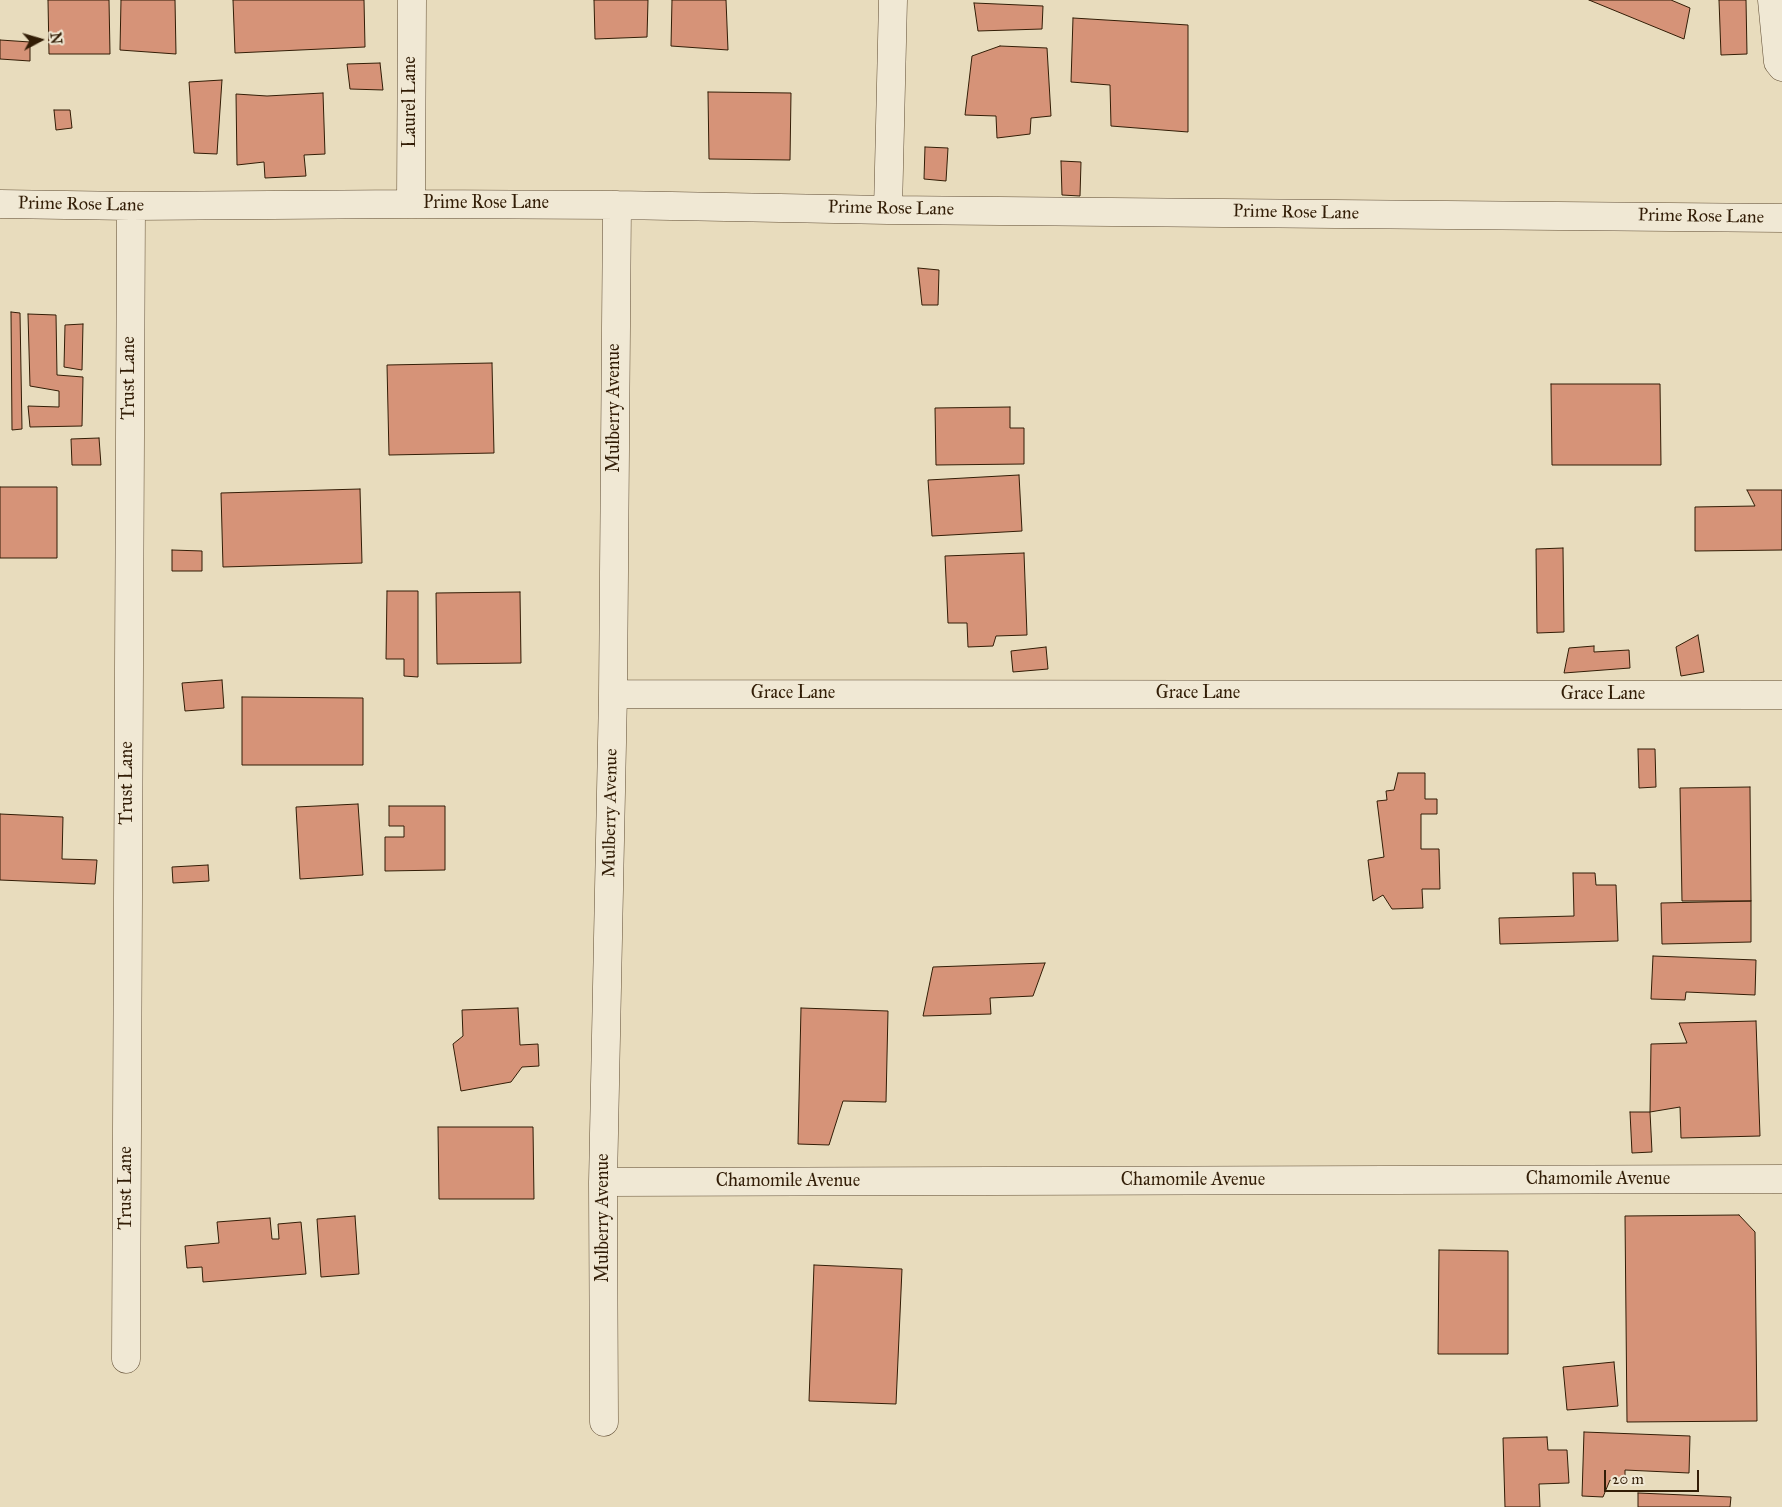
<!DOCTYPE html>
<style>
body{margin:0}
#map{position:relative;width:1782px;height:1507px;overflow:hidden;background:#e8dcbd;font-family:"IM FELL Great Primer",serif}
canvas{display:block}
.north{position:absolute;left:15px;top:15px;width:50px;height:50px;-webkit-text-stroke:4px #f0e8d4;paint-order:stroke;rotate:84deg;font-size:14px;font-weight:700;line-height:20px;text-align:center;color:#321d06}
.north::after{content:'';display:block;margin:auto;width:18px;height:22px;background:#321d06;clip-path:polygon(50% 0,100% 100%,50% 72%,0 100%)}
.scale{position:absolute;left:1604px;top:1470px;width:95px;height:22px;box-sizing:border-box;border:2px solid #321d06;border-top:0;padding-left:6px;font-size:15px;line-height:18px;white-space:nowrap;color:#321d06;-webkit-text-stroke:4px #f0e8d4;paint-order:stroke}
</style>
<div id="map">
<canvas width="1782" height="1507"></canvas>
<div class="north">N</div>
<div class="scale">20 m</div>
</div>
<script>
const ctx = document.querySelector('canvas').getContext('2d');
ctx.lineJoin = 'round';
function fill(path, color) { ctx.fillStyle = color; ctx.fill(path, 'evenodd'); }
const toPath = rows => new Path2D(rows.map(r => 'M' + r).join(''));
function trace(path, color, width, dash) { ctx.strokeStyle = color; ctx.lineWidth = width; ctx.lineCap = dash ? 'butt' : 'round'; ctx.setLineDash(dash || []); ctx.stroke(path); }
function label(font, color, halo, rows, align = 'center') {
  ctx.font = font + ' "IM FELL Great Primer",serif'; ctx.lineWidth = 4; ctx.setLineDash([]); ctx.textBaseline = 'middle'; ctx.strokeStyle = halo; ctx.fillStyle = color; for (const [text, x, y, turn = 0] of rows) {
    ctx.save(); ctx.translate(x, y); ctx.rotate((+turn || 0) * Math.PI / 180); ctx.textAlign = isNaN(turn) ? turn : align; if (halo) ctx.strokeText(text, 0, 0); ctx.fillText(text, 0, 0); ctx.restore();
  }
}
const building = toPath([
 [48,0,109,0,110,54,49,54,48,0],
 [121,0,175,0,176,54,120,50,121,0],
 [233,0,364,0,365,47,235,53,233,0],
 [594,0,648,0,647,37,595,39,594,0],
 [672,0,726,0,728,50,671,46,672,0],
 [1589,0,1671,0,1690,8,1684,39,1589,0],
 [1719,0,1746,0,1747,54,1721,55,1719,0],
 [974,3,1043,6,1042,29,978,31,974,3],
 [1073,18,1188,25,1188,132,1111,126,1110,85,1071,82,1073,18],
 [0,40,30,42,30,61,0,59,0,40],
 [1000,46,1047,48,1051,116,1031,118,1030,134,997,138,996,116,965,115,972,56,1000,46],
 [380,63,383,90,350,89,347,64,380,63],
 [222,80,217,154,194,153,189,82,222,80],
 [708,92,791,93,790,160,709,159,708,92],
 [323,93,325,154,304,155,306,176,265,178,264,162,237,165,236,94,267,96,323,93],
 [54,110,70,110,72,128,56,130,54,110],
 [925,147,948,148,946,181,924,179,925,147],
 [1061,161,1081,162,1080,196,1062,195,1061,161],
 [918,268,939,270,938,305,922,305,918,268],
 [11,312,20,313,22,429,12,430,11,312],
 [28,314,56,315,57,375,83,377,82,426,30,427,28,406,59,407,59,391,30,386,28,314],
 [83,324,82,370,64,367,65,325,83,324],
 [492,363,494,453,389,455,387,365,492,363],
 [1551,384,1660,384,1661,465,1552,465,1551,384],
 [1010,407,1010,428,1024,428,1024,464,936,465,935,408,1010,407],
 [99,438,101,465,72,465,71,439,99,438],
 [1019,475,1022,531,932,536,928,480,1019,475],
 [0,487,57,487,57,558,0,558,0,487],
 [360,489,362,563,223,567,221,493,360,489],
 [1747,490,1782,490,1782,550,1695,551,1695,507,1755,506,1747,490],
 [1563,548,1564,632,1537,633,1536,549,1563,548],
 [172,550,202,551,202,571,172,571,172,550],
 [1024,553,1027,635,996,636,993,646,968,647,967,623,948,623,945,556,1024,553],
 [387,591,418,591,418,677,404,676,404,659,386,659,387,591],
 [520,592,521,663,437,664,436,593,520,592],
 [1698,635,1704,672,1681,676,1676,647,1698,635],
 [1594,646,1594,652,1629,650,1630,668,1564,673,1569,648,1594,646],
 [1046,647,1048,669,1013,672,1011,651,1046,647],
 [222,680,224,708,185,711,182,683,222,680],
 [242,697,363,698,363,765,242,765,242,697],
 [1638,749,1655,749,1656,787,1639,788,1638,749],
 [1398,773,1425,773,1425,799,1437,799,1437,814,1421,814,1421,849,1439,849,1440,889,1422,889,1423,908,1392,909,1383,895,1373,901,1368,860,1384,857,1377,801,1387,800,1386,791,1394,790,1398,773],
 [1750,787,1751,901,1682,901,1680,788,1750,787],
 [358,804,363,875,300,879,296,807,358,804],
 [389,806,445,806,445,870,385,871,385,837,404,837,404,826,389,826,389,806],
 [0,814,63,817,62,859,97,860,95,884,0,880,0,814],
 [208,865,209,881,173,883,172,867,208,865],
 [1573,873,1595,873,1596,885,1616,885,1618,941,1500,944,1499,918,1574,916,1573,873],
 [1751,901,1751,942,1662,944,1661,903,1751,901],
 [1653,956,1756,960,1755,995,1686,992,1685,1000,1651,999,1653,956],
 [1045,963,1033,996,990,998,991,1014,923,1016,933,967,1045,963],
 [518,1008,520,1045,538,1044,539,1066,522,1067,511,1082,461,1091,453,1044,463,1036,462,1010,518,1008],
 [801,1008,888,1011,886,1102,843,1101,829,1145,798,1144,801,1008],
 [1756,1021,1760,1136,1681,1138,1680,1107,1650,1112,1651,1044,1687,1043,1679,1023,1756,1021],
 [1630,1112,1650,1112,1652,1152,1632,1153,1630,1112],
 [438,1127,533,1127,534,1199,439,1199,438,1127],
 [1739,1215,1755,1232,1757,1421,1627,1422,1625,1216,1739,1215],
 [355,1216,359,1274,321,1277,317,1219,355,1216],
 [270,1218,272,1239,279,1239,278,1224,301,1222,306,1274,203,1282,202,1267,187,1268,185,1246,219,1243,217,1222,270,1218],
 [1439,1250,1508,1251,1508,1354,1438,1354,1439,1250],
 [814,1265,902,1269,896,1404,809,1401,814,1265],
 [1614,1362,1618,1406,1567,1410,1563,1367,1614,1362],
 [1584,1432,1690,1436,1689,1473,1625,1470,1625,1481,1610,1480,1603,1497,1582,1496,1584,1432],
 [1547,1437,1548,1450,1567,1450,1569,1483,1539,1484,1540,1507,1505,1507,1503,1438,1547,1437],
 [1638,1493,1731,1497,1730,1507,1638,1507,1638,1493]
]);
fill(building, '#d69378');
trace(building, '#321d06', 1);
const minor = toPath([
 [1772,0,1778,62,1782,67],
 [0,204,131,206,411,204,617,205,888,210,1782,218],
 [411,204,412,0],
 [888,210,893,0],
 [613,694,1782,695],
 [603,1182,1782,1179],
 [126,1359,131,206],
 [604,1422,603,1182,613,694,617,205]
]);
trace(minor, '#604d34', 29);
trace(minor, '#f0e8d4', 28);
label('18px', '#321d06', '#f0e8d4', [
 ["Laurel Lane",411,102,-90],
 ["Prime Rose Lane",486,204],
 ["Prime Rose Lane",81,205,1],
 ["Prime Rose Lane",891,209,1],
 ["Prime Rose Lane",1296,213,1],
 ["Prime Rose Lane",1701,217,1],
 ["Trust Lane",130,378,-90],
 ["Mulberry Avenue",615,408,-90],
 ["Grace Lane",793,694],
 ["Grace Lane",1198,694],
 ["Grace Lane",1603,695],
 ["Trust Lane",128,783,-90],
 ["Mulberry Avenue",611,813,-89],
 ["Chamomile Avenue",1598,1180],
 ["Chamomile Avenue",1193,1181],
 ["Chamomile Avenue",788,1182],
 ["Trust Lane",127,1188,-90],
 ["Mulberry Avenue",604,1218,-90]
]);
</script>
